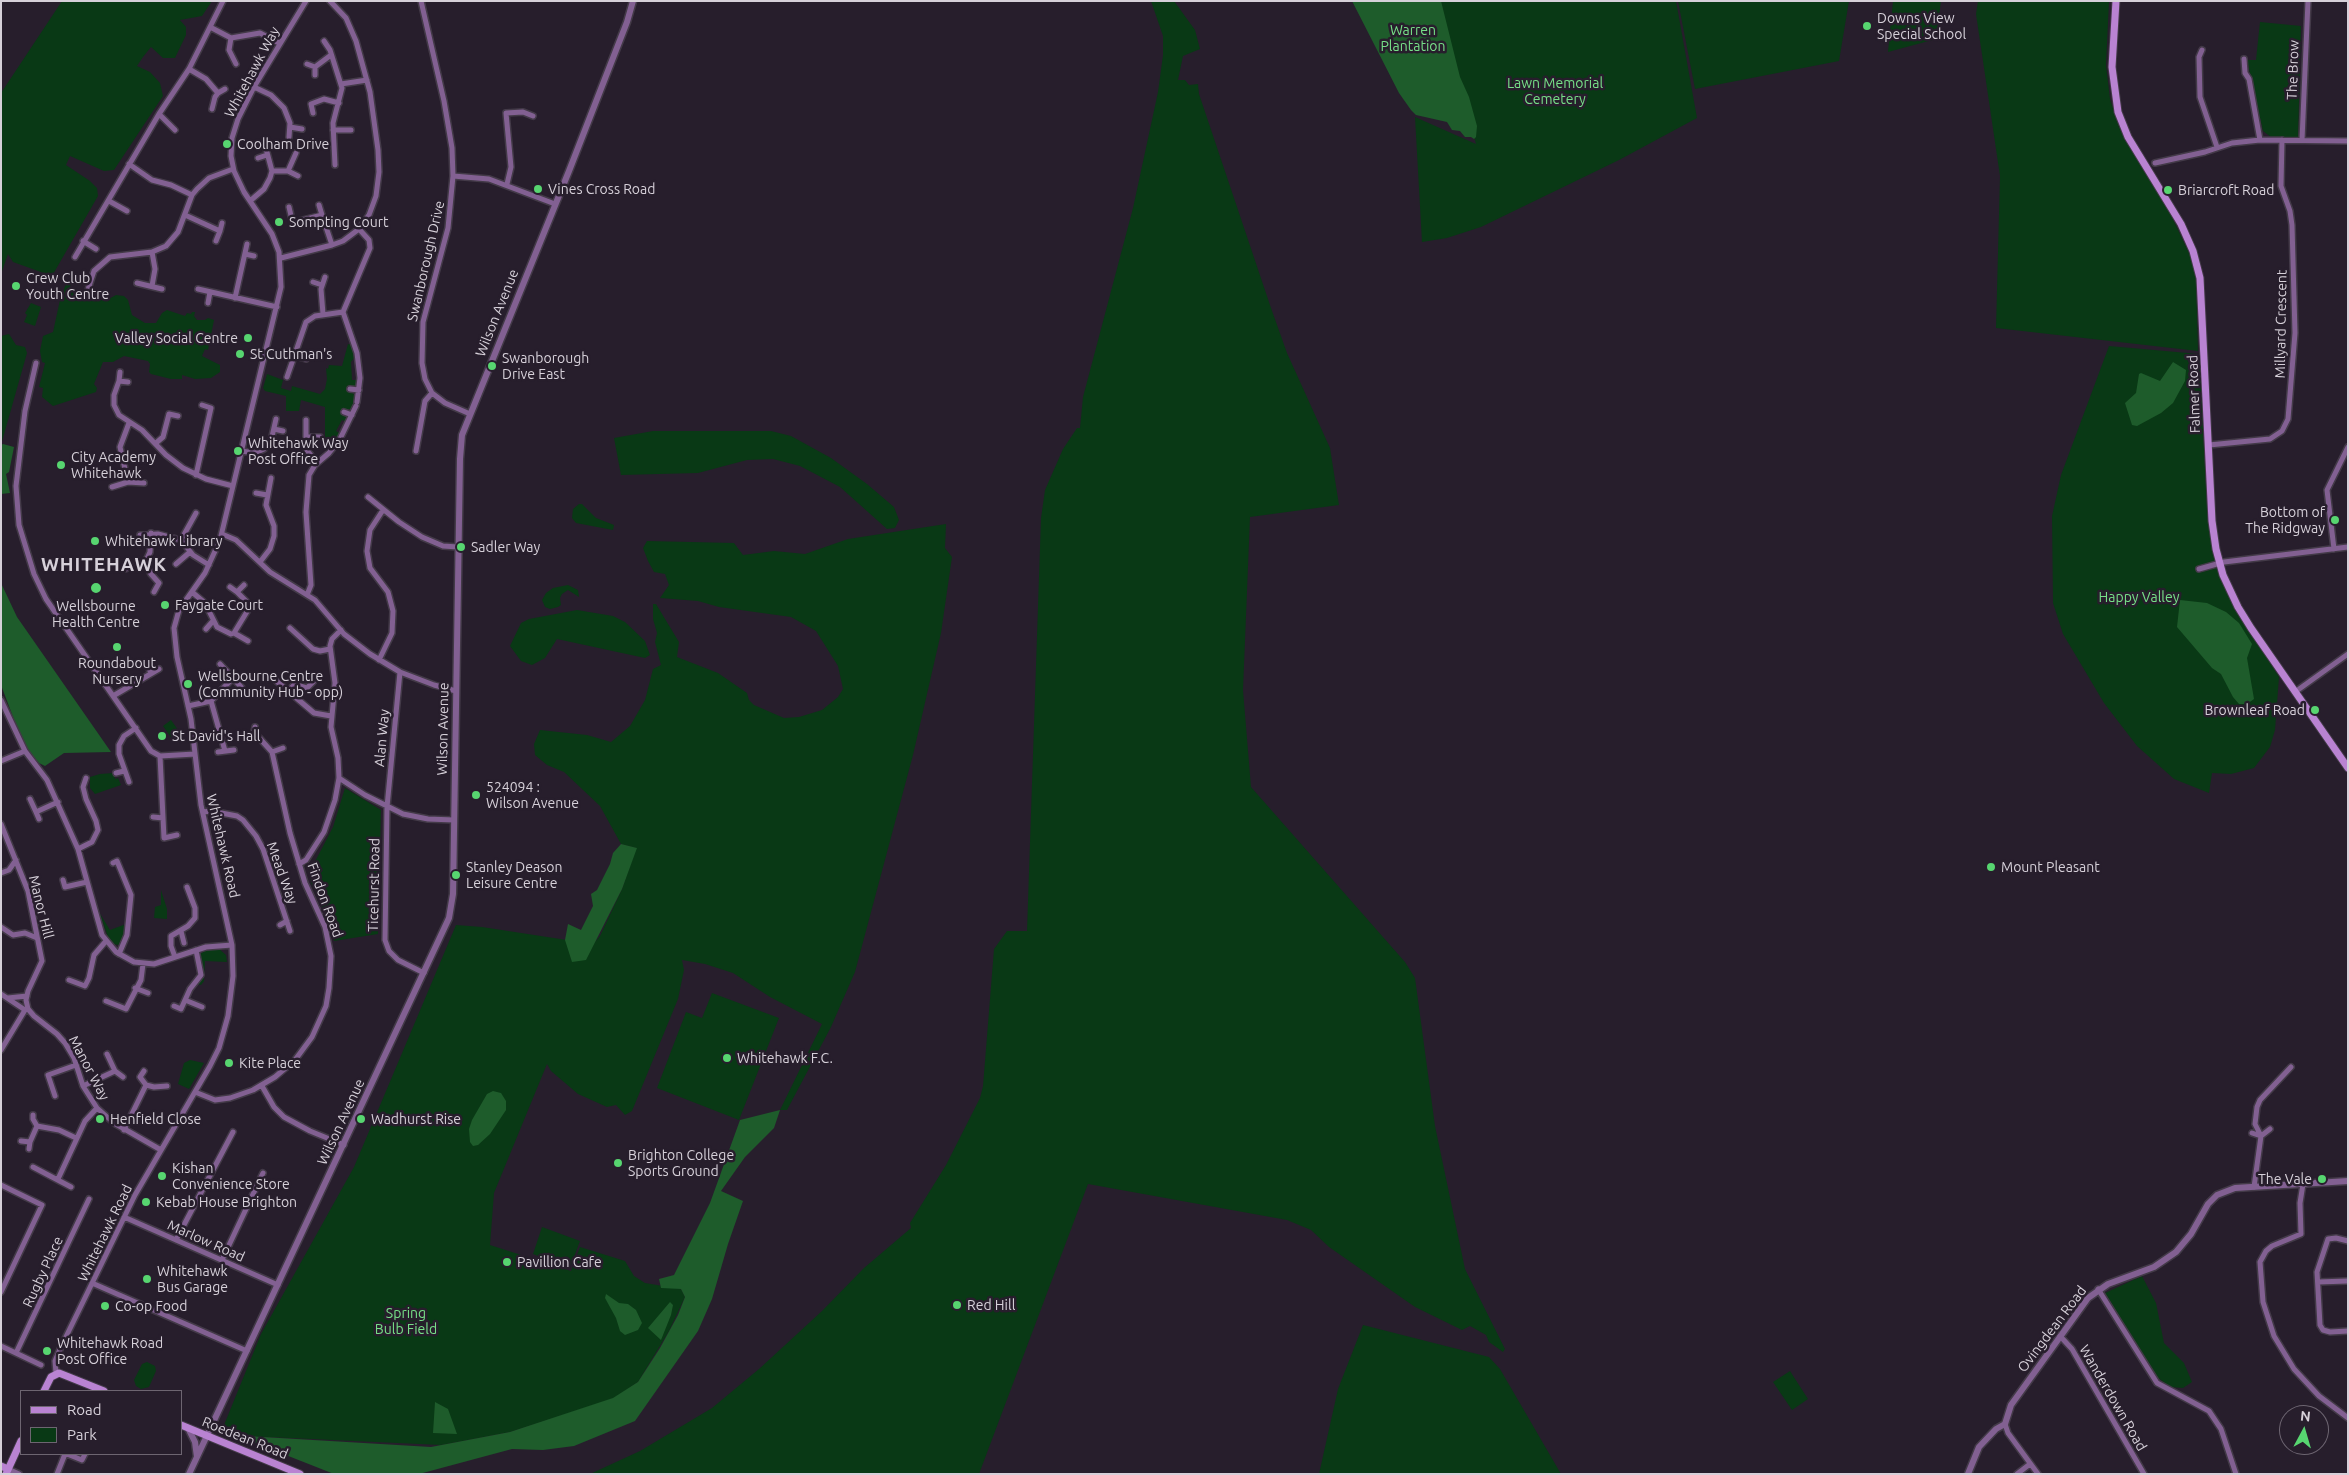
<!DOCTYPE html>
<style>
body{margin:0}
#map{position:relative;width:2349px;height:1475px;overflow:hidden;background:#271e2c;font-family:Ubuntu,sans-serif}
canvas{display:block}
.frame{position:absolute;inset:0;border:2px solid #d6d0d9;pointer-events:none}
.legend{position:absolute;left:20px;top:1390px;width:162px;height:65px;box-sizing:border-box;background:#271e2c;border:1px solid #6d6571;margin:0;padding:6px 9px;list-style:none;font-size:15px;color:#d6d0d9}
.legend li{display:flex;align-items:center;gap:10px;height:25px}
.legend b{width:25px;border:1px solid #6d6571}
.north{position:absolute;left:2279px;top:1405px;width:50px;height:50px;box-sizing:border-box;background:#271e2c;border:1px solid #6d6571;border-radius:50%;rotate:6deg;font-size:14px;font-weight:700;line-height:20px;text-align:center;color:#d6d0d9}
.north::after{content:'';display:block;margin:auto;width:18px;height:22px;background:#57d570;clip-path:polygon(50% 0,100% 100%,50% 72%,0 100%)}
</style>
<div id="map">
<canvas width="2349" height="1475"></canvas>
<div class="frame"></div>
<ul class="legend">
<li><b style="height:6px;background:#b983d2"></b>Road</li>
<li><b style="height:14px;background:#093915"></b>Park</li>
</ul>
<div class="north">N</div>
</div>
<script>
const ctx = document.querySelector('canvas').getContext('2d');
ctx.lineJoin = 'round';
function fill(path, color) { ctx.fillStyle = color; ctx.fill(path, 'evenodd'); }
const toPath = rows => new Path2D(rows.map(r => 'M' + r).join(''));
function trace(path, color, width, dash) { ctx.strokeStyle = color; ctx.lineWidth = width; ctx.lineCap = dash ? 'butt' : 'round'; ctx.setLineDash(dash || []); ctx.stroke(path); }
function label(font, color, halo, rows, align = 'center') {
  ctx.font = font + ' Ubuntu,sans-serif'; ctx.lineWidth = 5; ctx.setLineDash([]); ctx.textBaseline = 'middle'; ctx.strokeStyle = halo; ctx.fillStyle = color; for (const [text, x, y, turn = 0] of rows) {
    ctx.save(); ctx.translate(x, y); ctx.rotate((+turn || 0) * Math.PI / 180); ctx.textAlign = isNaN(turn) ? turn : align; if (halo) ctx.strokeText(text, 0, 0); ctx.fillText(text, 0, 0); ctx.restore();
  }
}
fill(toPath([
 [62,1,212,1,202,16,180,20,186,27,186,35,175,58,163,58,151,47,143,57,137,66,150,72,160,83,163,96,114,170,104,171,70,156,66,165,90,181,97,188,98,196,52,276,13,262,8,254,1,274,1,93],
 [1151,1,1174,1,1195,30,1200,49,1183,56,1178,80,1185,80,1189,85,1198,84,1199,94,1271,308,1287,353,1330,448,1339,505,1250,517,1243,690,1251,787,1405,962,1415,978,1435,1126,1465,1269,1505,1349,1503,1352,1489,1342,1486,1335,1470,1326,1462,1330,1415,1307,1329,1247,1311,1230,1287,1220,1088,1184,979,1474,590,1474,640,1451,712,1408,759,1369,822,1311,864,1268,911,1228,910,1223,946,1165,980,1098,983,1086,994,949,1007,931,1027,931,1041,518,1045,490,1063,449,1077,428,1080,428,1083,397,1133,208,1158,92,1163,55,1163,36],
 [1426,1,1676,1,1697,118,1619,160,1481,227,1447,238,1422,242,1415,117,1476,144,1461,87],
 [1678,1,1849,1,1839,61,1695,89],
 [1893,1,1941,1,1936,39,1888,52],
 [1978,1,2109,1,2106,65,2110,99,2119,127,2168,209,2190,255,2196,276,2198,351,1996,328,2000,176,1976,14],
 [2260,22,2301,26,2298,138,2271,137,2263,131,2247,60,2256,60],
 [67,281,71,282,70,287,82,292,82,295,105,301,116,295,124,296,128,300,132,315,145,323,156,323,162,313,167,310,185,316,187,313,191,314,192,312,195,312,194,316,197,320,205,320,208,318,214,320,208,350,205,349,202,356,220,365,220,372,211,378,195,379,182,375,182,379,171,379,151,374,149,372,150,364,148,361,124,356,113,362,103,362,94,384,97,388,96,392,53,406,42,397,43,388,39,387,45,363,42,362,40,351,43,336,53,332,60,300],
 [31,303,41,307,35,326,24,322,27,315,25,313],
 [9,334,16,345,25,347,27,353,1,445,1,336],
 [348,344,352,345,354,358,351,362,352,380,357,380,356,386,350,391,356,396,352,409,343,410,342,414,348,418,347,422,342,420,336,431,341,434,332,447,327,446,325,440,325,407,301,400,299,411,286,411,286,396,265,391,263,388,267,374,283,380,281,388,291,391,292,386,320,394,325,389,327,379,326,368,328,369,329,365,342,366],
 [2109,346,2199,354,2207,506,2213,555,2232,603,2279,677,2275,730,2270,747,2254,768,2231,774,2212,773,2209,793,2174,779,2137,746,2104,703,2063,634,2053,603,2052,516,2061,475],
 [653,431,771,431,791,436,831,458,867,484,894,507,899,520,895,528,887,529,840,487,800,466,773,459,747,460,698,473,621,475,614,438],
 [579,504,582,504,596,518,614,525,613,530,576,523,572,518,573,509],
 [946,524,945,548,952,557,941,633,913,755,855,972,831,1027,787,1110,780,1110,822,1024,770,997,733,973,705,964,682,960,684,970,678,999,632,1111,625,1115,616,1105,607,1107,578,1094,551,1071,547,1064,494,1193,490,1245,571,1271,580,1247,625,1261,634,1276,645,1283,681,1289,685,1297,669,1331,638,1382,613,1399,510,1432,441,1445,246,1436,222,1430,261,1334,354,1167,456,925,482,927,593,944,600,936,622,889,636,848,621,844,600,806,564,772,547,765,535,755,534,744,540,730,587,735,611,742,630,726,645,700,653,669,661,665,655,642,657,633,653,619,653,604,656,604,679,642,677,657,718,673,747,693,749,700,754,705,784,718,799,717,822,710,838,697,843,689,838,666,816,631,791,617,719,607,698,601,660,598,669,585,665,574,654,572,648,561,643,548,647,541,734,543,743,555,774,551,805,554,848,539],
 [568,585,578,590,579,597,568,590,562,594,560,598,561,605,558,607,550,609,545,607,542,600,546,593,553,588],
 [577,610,613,616,625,622,645,641,650,655,645,658,557,639,545,658,532,665,521,661,510,646,521,623,529,619],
 [171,720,181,734,173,740,163,726],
 [114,773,115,779,118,778,121,785,95,794,90,788,90,777,100,774],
 [345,788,381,810,378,934,334,941,325,914,311,883,309,873,333,827],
 [161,890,167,909,167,919,154,918,155,907,161,905],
 [99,912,110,930,126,924,122,942,119,945,112,944,108,937],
 [209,948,218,948,226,955,227,962,205,961,204,981,201,985,197,984,203,969,200,954],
 [712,993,779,1018,739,1120,657,1088,686,1012,702,1018],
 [190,1060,204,1063,189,1089,178,1084,184,1063],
 [542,1227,580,1241,570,1268,533,1254],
 [2142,1276,2156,1303,2164,1343,2184,1363,2192,1382,2183,1388,2170,1387,2157,1377,2105,1293],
 [1363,1325,1489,1357,1500,1369,1561,1474,1319,1474,1338,1389],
 [147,1362,155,1366,156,1371,149,1387,141,1389,136,1386,134,1380,142,1364],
 [1790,1371,1808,1399,1792,1410,1773,1382]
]), '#093915');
fill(toPath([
 [1352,1,1441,1,1460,77,1469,97,1477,126,1476,137,1474,139,1471,137,1465,137,1460,131,1452,130,1447,122,1416,115,1411,110,1399,93],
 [2173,362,2186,370,2185,381,2173,403,2161,413,2137,426,2132,425,2125,403,2136,393,2139,374,2141,373,2160,381],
 [3,444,14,447,9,472,6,474,10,493,1,494,1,445],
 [1,583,17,617,111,752,64,753,45,766,39,763,24,746,1,685],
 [2180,600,2207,603,2226,612,2239,623,2252,644,2247,658,2254,699,2247,704,2239,704,2233,697,2221,674,2212,668,2177,627],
 [621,844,637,848,622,889,586,960,572,962,565,940,568,924,581,930,593,906,591,894,597,890,610,864,613,853],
 [493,1091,501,1093,506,1101,506,1110,490,1134,478,1145,473,1146,470,1142,469,1129,472,1120,487,1094],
 [780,1110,774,1128,745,1157,721,1191,743,1201,728,1244,712,1299,698,1331,635,1421,574,1446,543,1450,512,1449,419,1474,334,1474,230,1433,246,1436,431,1447,510,1432,613,1398,638,1382,660,1348,678,1315,685,1297,681,1289,661,1288,659,1279,674,1275,710,1203,740,1120],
 [606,1294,619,1303,628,1304,636,1310,642,1323,638,1330,625,1335,620,1331,616,1318,605,1298],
 [670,1302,673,1305,671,1315,661,1340,648,1328],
 [435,1402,448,1409,457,1434,433,1433]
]), '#1e5c2b');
const minor = toPath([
 [330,1,346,18,356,41,370,92,378,150,379,172,376,196,369,215,359,229,369,240,370,248,343,312,357,353,360,378,357,402],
 [421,1,444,101,452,148,453,176,448,228,423,322,422,363,425,379,432,393,445,403,470,414],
 [210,27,231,38,260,33,279,43],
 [231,38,229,50,236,64],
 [324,41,330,50,342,88,333,123,335,165],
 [2202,50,2199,57,2200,97,2217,147],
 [2244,59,2245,73,2249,79,2260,140],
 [307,64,315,67,331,55],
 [189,69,206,79,218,93,215,97,212,109],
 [315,75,315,67],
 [341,84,367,80],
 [254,87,271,95,284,108,290,123,289,137],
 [218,93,225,89],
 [313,113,311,104,324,99,339,103],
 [159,114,175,130],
 [290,127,302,129],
 [333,130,351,130],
 [2302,140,2308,1],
 [258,158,267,155],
 [2155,163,2205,152,2232,143,2260,140,2348,141],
 [129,164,152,180,171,185,192,195],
 [272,171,288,171,298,176],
 [288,171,296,153],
 [453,176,489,179,555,204],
 [507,184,511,167,506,113,523,112,533,116],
 [109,201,127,211],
 [250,201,264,189,270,178,272,171,265,145],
 [319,205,322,215],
 [289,207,292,220,295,222,322,215,332,245],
 [185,215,220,231,216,241],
 [220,231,222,223],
 [83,241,96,249],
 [245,254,254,256],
 [75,257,159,114,189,69,223,1],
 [281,258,332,245,343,241,359,229],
 [73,278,90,283,94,271,110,257,152,252,166,246,178,232,192,195,197,189,209,178,233,169],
 [313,282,322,285],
 [137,283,162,289],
 [152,286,155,269,152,252],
 [198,289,277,307],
 [87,294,90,283],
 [235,298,247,244],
 [208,303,210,292],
 [323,314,321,289,325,277],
 [295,356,306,359],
 [36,363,25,411,16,486,19,525,34,574,46,599,151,751,160,756,195,754],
 [287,377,306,322,315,316,343,312],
 [119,381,120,372],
 [128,382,119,381,114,395,114,405,119,415,142,430,166,455,183,468,206,479,233,486],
 [350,389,359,390],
 [344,412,352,415],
 [306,420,306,449,317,463],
 [274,429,283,431],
 [306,437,320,437],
 [156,443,163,437,169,414,178,416],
 [2209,445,2270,439,2282,431,2288,419,2295,333,2292,225,2290,211,2281,186,2282,140],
 [241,451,255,453,264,449,271,441,276,419],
 [416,451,425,401,432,393],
 [196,475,211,408,202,405],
 [128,482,144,483],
 [112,487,128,482,120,447,129,423],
 [256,493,267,495],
 [368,497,399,522,422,537,443,546,458,547],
 [151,533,150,552,145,563,151,574,159,583,154,592],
 [222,534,236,540,270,572,315,600,344,634,370,654,400,672,434,685,456,691],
 [140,535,158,534,181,540,193,555,209,565],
 [181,540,196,513],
 [2334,549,2327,490,2348,447],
 [260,562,270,549,274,536,274,526,266,505,271,478],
 [176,564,190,552],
 [125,569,145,563],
 [2199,569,2224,562,2348,547],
 [230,587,237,592],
 [192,592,205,603,217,627,231,634,234,633,248,610,247,602,237,592,244,585],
 [307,595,311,585,306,512,309,475,315,465,329,453,340,439,356,406],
 [290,628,313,649,320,651,330,649],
 [206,629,213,621],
 [234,633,248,641],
 [379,660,392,633,393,611,388,592,370,568,367,551,370,530,383,510],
 [146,665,151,672],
 [400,672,387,807,385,940,389,951,398,960,424,973],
 [233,678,242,688],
 [274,679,314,713,331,716],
 [289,690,295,684,307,688,313,682],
 [2295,692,2348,654],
 [113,696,159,669],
 [1,700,25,751],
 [211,701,225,751],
 [188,706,211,701,233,678,220,664],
 [218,752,234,750],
 [272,752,283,748],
 [160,756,164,838,177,835],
 [1,761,25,751,47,780,78,849,102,935,116,952,134,962,154,964,206,947,232,945],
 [116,773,124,771],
 [339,778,365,795,403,814,428,819,454,820],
 [129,782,119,754,119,745,124,736,136,728],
 [30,799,36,812,58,802],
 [36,812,39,819],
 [203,812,211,811,237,816,243,820,256,836,263,849,290,931],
 [153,817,163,818],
 [1,824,28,891,42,961,28,991,26,1000,28,1009,34,1016,57,1034,65,1043,74,1058,83,1086,97,1108,114,1123,161,1150],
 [78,849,92,842,98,830,96,821,86,799,83,787,86,778],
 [113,863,117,861,131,895,127,935,119,954],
 [299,864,306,860,324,832,335,800,339,778,338,758,331,727,335,683,330,646,332,639,341,630],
 [1,873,9,870,16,860],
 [63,880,65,887,87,882],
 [280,925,287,921],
 [1,927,13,935,25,933,37,938],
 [181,931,184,943],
 [175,957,171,946,171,936,188,926,195,918,195,908,187,887],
 [69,980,85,986,89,978,94,955,106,941],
 [135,988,148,993],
 [1,994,25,1010,28,1009],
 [8,998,27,996],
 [185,1000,202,1007],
 [106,1001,126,1009,141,980,143,964],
 [174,1006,181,1009,190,989,201,975,196,950],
 [1,1050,25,1010],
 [115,1071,123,1077],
 [146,1085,154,1087,167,1086],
 [83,1086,115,1071,107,1054],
 [262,1086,274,1107,284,1117,310,1131,344,1145],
 [195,1092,215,1100,230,1098,253,1090,275,1077,295,1060,312,1037,326,1006,329,988,331,956,325,927,305,883,290,833,272,752,254,732,255,727],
 [55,1096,48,1075,76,1065],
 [33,1115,33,1119,37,1126],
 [124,1130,146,1085,140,1077,144,1071],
 [2252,1133,2261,1136,2270,1129],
 [21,1141,30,1142,37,1126,59,1130,76,1138],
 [29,1149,30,1142],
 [33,1167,71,1187],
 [58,1179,85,1121,97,1108],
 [2303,1184,2300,1203,2301,1234,2272,1246,2266,1251,2260,1262,2263,1302,2274,1336,2294,1369,2319,1396,2348,1418],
 [1,1185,42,1205,1,1292],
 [2254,1187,2261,1136,2255,1124,2257,1107,2260,1100,2291,1067],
 [124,1217,278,1285],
 [176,1240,233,1132],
 [2348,1241,2336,1238,2328,1239,2317,1272,2320,1325,2323,1330,2330,1332,2348,1331],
 [222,1260,263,1173],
 [2318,1282,2347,1281],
 [92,1283,247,1351],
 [2098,1289,2157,1383,2209,1411,2221,1429,2236,1474],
 [2060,1336,2072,1349,2144,1474],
 [1,1346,41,1365],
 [16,1353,89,1199],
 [56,1373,55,1361,61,1347,135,1195,210,1066,219,1048,228,1016,233,976,232,945,201,805,191,719,177,657,174,628,179,610,205,573,220,540,281,287,279,252,272,234,244,192,234,171,231,156,232,138,238,119,254,87,306,1],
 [2005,1424,2008,1433,2038,1474],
 [67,1454,82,1460,85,1454],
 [8,1469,19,1474],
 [57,1474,65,1454],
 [2017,1474,2030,1464]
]);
const tertiary = toPath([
 [188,1428,195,1442,197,1457],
 [189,1474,449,918,453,894,460,459,462,435,569,171,627,22,633,1],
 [1968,1474,1979,1447,1996,1429,2005,1424,2011,1405,2088,1298,2108,1284,2154,1267,2176,1252,2191,1234,2208,1204,2217,1195,2235,1188,2348,1181]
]);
const secondary = toPath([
 [2116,1,2112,67,2118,112,2128,137,2181,224,2193,251,2200,278,2212,521,2216,549,2223,575,2238,607,2251,628,2348,768],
 [44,1391,51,1377,59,1373,104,1391],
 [181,1425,300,1474],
 [1,1466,8,1469],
 [6,1474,21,1441]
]);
trace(minor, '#433a48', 8);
trace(tertiary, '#433a48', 9);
trace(secondary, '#433a48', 9);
trace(minor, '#826092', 5);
trace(tertiary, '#826092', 6);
trace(secondary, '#b983d2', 7);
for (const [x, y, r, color] of [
 [1867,26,5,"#57d570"],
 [227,144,5,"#57d570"],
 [538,189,5,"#57d570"],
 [2168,190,5,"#57d570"],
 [279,222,5,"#57d570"],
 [16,286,5,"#57d570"],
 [248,338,5,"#57d570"],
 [240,354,5,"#57d570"],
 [492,366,5,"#57d570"],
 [238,451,5,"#57d570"],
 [61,465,5,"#57d570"],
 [2335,520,5,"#57d570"],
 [95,541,5,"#57d570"],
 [461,547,5,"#57d570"],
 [96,588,6,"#57d570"],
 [165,605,5,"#57d570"],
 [117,647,5,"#57d570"],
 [188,684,5,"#57d570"],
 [2315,710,5,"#57d570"],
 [162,736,5,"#57d570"],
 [476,795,5,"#57d570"],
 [1991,867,5,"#57d570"],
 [456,875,5,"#57d570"],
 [727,1058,5,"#57d570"],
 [229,1063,5,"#57d570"],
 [100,1119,5,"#57d570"],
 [361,1119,5,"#57d570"],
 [618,1163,5,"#57d570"],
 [162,1176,5,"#57d570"],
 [2322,1179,5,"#57d570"],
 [146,1202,5,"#57d570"],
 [507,1262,5,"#57d570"],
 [147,1279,5,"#57d570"],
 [957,1305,5,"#57d570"],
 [105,1306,5,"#57d570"],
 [47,1351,5,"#57d570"]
]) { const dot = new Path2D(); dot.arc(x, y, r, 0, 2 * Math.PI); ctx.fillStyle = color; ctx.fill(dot); trace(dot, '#271e2c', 2); }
label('14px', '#d6d0d9', '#271e2c', [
 ["Downs View",1877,18],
 ["Special School",1877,34],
 ["Coolham Drive",237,144],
 ["Vines Cross Road",548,189],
 ["Briarcroft Road",2178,190],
 ["Sompting Court",289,222],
 ["Crew Club",26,278],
 ["Youth Centre",26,294],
 ["Valley Social Centre",238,338,"right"],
 ["St Cuthman's",250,354],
 ["Swanborough",502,358],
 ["Drive East",502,374],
 ["Whitehawk Way",248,443],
 ["Post Office",248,459],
 ["City Academy",71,457],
 ["Whitehawk",71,473],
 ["Bottom of",2325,512,"right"],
 ["The Ridgway",2325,528,"right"],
 ["Whitehawk Library",105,541],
 ["Sadler Way",471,547],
 ["Faygate Court",175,605],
 ["Wellsbourne",96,606,"center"],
 ["Health Centre",96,622,"center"],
 ["Roundabout",117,663,"center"],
 ["Nursery",117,679,"center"],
 ["Wellsbourne Centre",198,676],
 ["(Community Hub - opp)",198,692],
 ["Brownleaf Road",2305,710,"right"],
 ["St David's Hall",172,736],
 ["524094 :",486,787],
 ["Wilson Avenue",486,803],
 ["Stanley Deason",466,867],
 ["Leisure Centre",466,883],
 ["Mount Pleasant",2001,867],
 ["Whitehawk F.C.",737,1058],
 ["Kite Place",239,1063],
 ["Henfield Close",110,1119],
 ["Wadhurst Rise",371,1119],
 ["Brighton College",628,1155],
 ["Sports Ground",628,1171],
 ["Kishan",172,1168],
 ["Convenience Store",172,1184],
 ["The Vale",2312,1179,"right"],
 ["Kebab House Brighton",156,1202],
 ["Pavillion Cafe",517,1262],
 ["Whitehawk",157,1271],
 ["Bus Garage",157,1287],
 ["Red Hill",967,1305],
 ["Co-op Food",115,1306],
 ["Whitehawk Road",57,1343],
 ["Post Office",57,1359]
], 'left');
label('14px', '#77e088', '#271e2c', [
 ["Warren",1413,30],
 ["Plantation",1413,46],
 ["Lawn Memorial",1555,83],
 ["Cemetery",1555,99],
 ["Happy Valley",2139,597],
 ["Spring",406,1313],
 ["Bulb Field",406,1329]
]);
label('14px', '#d6d0d9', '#271e2c', [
 ["The Brow",2293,70,-88],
 ["Whitehawk Way",252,72,-62],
 ["Swanborough Drive",426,261,-77],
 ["Wilson Avenue",497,313,-68],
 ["Millyard Crescent",2281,324,-89],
 ["Falmer Road",2194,394,-92],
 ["Wilson Avenue",443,729,-89],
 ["Alan Way",382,738,-85],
 ["Whitehawk Road",223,846,77],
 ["Mead Way",282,873,70],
 ["Ticehurst Road",374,885,-89],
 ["Findon Road",325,900,70],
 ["Manor Hill",41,907,76],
 ["Manor Way",89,1068,62],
 ["Wilson Avenue",341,1122,-65],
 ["Whitehawk Road",105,1233,-64],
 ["Marlow Road",206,1241,24],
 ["Rugby Place",43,1272,-65],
 ["Ovingdean Road",2052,1329,-53],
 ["Wanderdown Road",2113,1398,60],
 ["Roedean Road",245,1438,22]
]);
ctx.letterSpacing = '1px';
label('bold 19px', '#d6d0d9', '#271e2c', [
 ["WHITEHAWK",104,565]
]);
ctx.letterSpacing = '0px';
</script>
